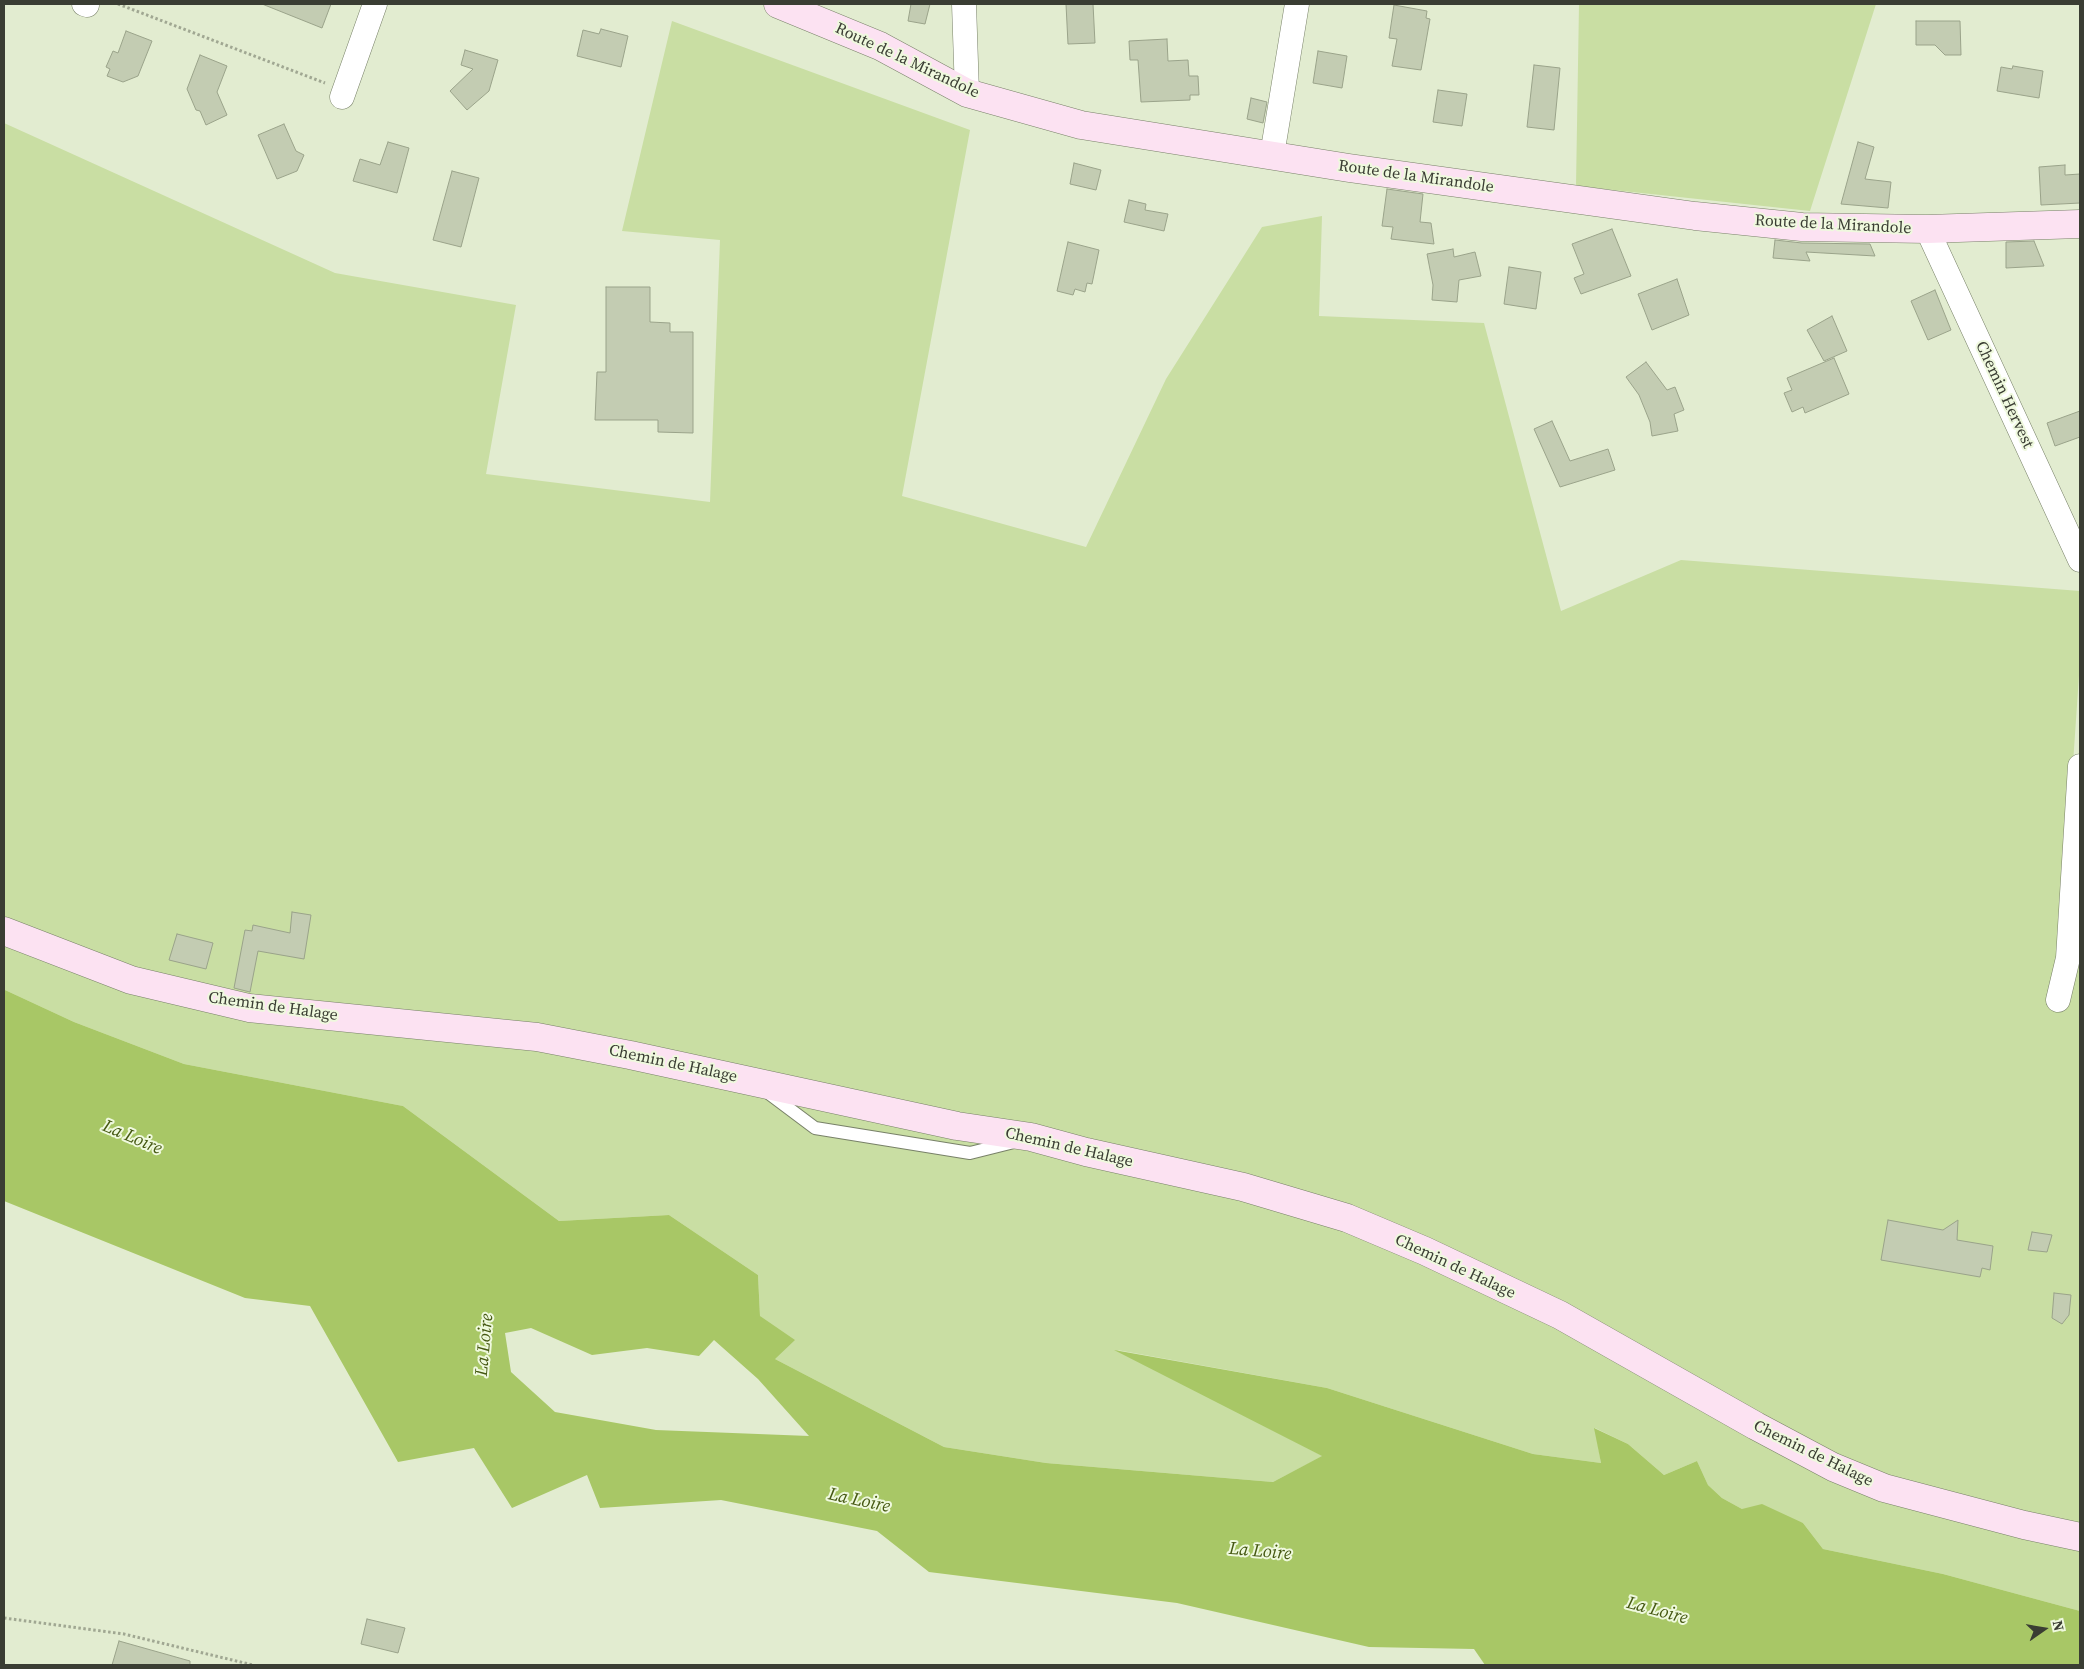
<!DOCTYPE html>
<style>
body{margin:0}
#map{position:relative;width:2084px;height:1669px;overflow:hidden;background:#e2ecd0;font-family:"Source Serif 4",serif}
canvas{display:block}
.frame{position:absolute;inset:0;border:5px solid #3a3d33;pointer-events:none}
.north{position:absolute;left:2019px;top:1604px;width:50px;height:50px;-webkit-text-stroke:4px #eff9de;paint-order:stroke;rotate:77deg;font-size:14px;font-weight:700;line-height:20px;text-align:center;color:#3a3d33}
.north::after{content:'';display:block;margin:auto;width:18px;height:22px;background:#3a3d33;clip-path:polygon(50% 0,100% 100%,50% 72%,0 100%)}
</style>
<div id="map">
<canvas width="2084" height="1669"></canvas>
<div class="frame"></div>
<div class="north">N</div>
</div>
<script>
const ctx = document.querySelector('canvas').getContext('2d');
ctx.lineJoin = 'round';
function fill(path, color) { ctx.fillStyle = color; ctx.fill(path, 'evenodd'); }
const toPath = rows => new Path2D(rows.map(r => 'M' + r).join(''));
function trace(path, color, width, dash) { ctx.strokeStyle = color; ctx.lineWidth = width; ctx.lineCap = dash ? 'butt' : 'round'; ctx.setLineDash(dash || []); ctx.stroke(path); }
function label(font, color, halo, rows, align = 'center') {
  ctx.font = font + ' "Source Serif 4",serif'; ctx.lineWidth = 4; ctx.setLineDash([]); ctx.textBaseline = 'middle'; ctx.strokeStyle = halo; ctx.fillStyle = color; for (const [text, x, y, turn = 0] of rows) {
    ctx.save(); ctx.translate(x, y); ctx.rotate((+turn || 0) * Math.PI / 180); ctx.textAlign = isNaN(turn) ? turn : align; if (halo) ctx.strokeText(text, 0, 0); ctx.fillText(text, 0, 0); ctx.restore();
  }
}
fill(toPath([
 [1579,4,1876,4,1810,211,1576,186],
 [672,21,970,130,902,496,1086,547,1166,379,1262,227,1322,216,1319,316,1484,323,1561,611,1681,560,2080,591,2080,661,2068,837,2080,840,2080,1611,1943,1574,1823,1549,1803,1523,1742,1509,1722,1498,1708,1485,1697,1461,1664,1475,1628,1444,1595,1428,1601,1463,1533,1454,1327,1388,1117,1350,1323,1456,1273,1482,1046,1463,944,1447,775,1359,760,1316,758,1275,669,1215,559,1221,403,1106,184,1064,74,1022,5,990,4,123,335,273,516,305,486,474,710,502,720,240,622,231]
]), '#c9dea3');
fill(toPath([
 [4,985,5,990,74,1022,184,1064,403,1106,559,1221,669,1215,758,1275,760,1316,795,1340,775,1359,944,1447,1046,1463,1273,1482,1322,1456,1114,1350,1327,1388,1533,1454,1601,1463,1594,1428,1628,1444,1664,1475,1697,1461,1708,1485,1722,1498,1742,1509,1762,1504,1803,1523,1823,1549,1943,1574,2080,1611,2080,1665,1485,1665,1474,1649,1369,1647,1177,1603,929,1572,877,1531,721,1500,600,1508,587,1475,512,1508,474,1448,398,1462,310,1306,245,1298,4,1201],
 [531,1328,592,1355,647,1348,699,1356,714,1340,758,1379,809,1436,656,1430,555,1412,511,1372,505,1333]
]), '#a8c766');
const building = toPath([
 [262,4,331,4,322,28,262,4],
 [911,4,930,4,925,24,908,21,911,4],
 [1066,4,1093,4,1095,43,1068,44,1066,4],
 [1394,5,1427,11,1426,18,1430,19,1421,70,1392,66,1397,39,1389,38,1394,5],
 [1916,21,1960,21,1961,55,1945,55,1935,45,1916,45,1916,21],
 [601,29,628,36,621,67,577,56,583,30,599,34,601,29],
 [126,31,152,41,138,76,123,82,107,76,110,69,106,67,113,51,118,53,126,31],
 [1167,39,1168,61,1188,60,1189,76,1198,76,1199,95,1190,95,1190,100,1141,102,1138,60,1130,60,1129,41,1167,39],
 [465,50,498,60,489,91,467,110,450,91,473,69,461,65,465,50],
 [1318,51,1347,56,1342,88,1313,83,1318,51],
 [200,55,227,66,217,92,227,115,206,125,200,111,196,110,187,89,200,55],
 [1534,65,1560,68,1554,130,1527,127,1534,65],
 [2013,66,2043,71,2039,98,1997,91,2001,67,2012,69,2013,66],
 [1438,90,1467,94,1462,126,1433,122,1438,90],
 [1251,98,1267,102,1263,123,1247,119,1251,98],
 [284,124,296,151,304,155,297,171,277,179,258,135,284,124],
 [388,142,409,148,397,193,353,181,360,159,380,165,388,142],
 [1858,142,1874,147,1865,179,1891,182,1888,208,1841,204,1858,142],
 [1074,163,1101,170,1096,190,1070,184,1074,163],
 [2065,165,2065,175,2080,174,2080,203,2041,205,2039,167,2065,165],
 [452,171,479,178,461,247,433,240,452,171],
 [1387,189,1423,194,1420,222,1431,223,1434,244,1391,239,1393,227,1382,226,1387,189],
 [1129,200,1146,204,1145,210,1168,214,1164,231,1124,222,1129,200],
 [1612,229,1631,276,1581,294,1574,278,1584,274,1572,244,1612,229],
 [1775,240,1802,243,1870,244,1875,256,1806,252,1810,261,1773,258,1775,240],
 [2034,241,2044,266,2006,268,2006,242,2034,241],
 [1068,242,1099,250,1092,284,1087,283,1085,292,1075,289,1073,295,1057,291,1068,242],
 [1453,249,1454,257,1475,252,1481,276,1459,280,1457,302,1432,300,1433,285,1427,254,1453,249],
 [1509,267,1541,272,1536,309,1504,304,1509,267],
 [1677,279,1689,315,1652,330,1638,294,1677,279],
 [606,287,650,287,650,322,670,323,670,332,693,332,693,433,658,432,658,420,595,420,597,372,606,372,606,287],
 [1935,290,1951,330,1928,340,1911,301,1935,290],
 [1832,316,1847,351,1824,361,1807,330,1832,316],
 [1834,358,1849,394,1805,413,1803,407,1792,412,1784,393,1792,390,1787,378,1834,358],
 [1646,362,1667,390,1675,387,1684,410,1674,414,1678,431,1652,436,1650,422,1639,395,1626,377,1646,362],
 [2080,411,2080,437,2055,446,2047,423,2080,411],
 [1552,421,1570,461,1608,449,1615,470,1560,487,1534,429,1552,421],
 [292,912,311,915,304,959,258,951,250,992,234,988,245,930,252,931,253,925,290,933,292,912],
 [177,934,213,943,206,969,169,960,177,934],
 [1888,1220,1943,1230,1958,1220,1957,1240,1993,1246,1990,1270,1982,1268,1980,1277,1881,1260,1888,1220],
 [2032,1232,2052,1235,2047,1252,2028,1250,2032,1232],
 [2054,1293,2071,1295,2069,1315,2062,1324,2052,1318,2054,1293],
 [367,1619,405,1628,398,1653,361,1644,367,1619],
 [119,1641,190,1661,190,1665,112,1665,119,1641]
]);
fill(building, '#c3ccb2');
trace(building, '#9aa38a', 1);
const lane = toPath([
 [767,1092,815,1128,970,1153,1014,1142]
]);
const street = toPath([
 [84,4,87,5],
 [964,4,967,93],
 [342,97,375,4],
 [1272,155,1297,4],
 [1927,229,2080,560],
 [2058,1000,2068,958,2080,766]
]);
const secondary = toPath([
 [778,4,880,46,967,93,1081,125,1349,168,1695,216,1802,227,1927,229,2080,224],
 [4,931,131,980,249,1008,537,1037,630,1055,957,1126,1031,1137,1086,1152,1243,1187,1347,1218,1425,1251,1560,1315,1756,1426,1833,1467,1884,1488,2024,1525,2080,1537]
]);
trace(lane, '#788168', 14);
trace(street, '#788168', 25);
trace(secondary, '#788168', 29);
trace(toPath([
 [118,4,325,83],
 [4,1618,124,1634,253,1665]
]), '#a0a792', 3, [2.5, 2.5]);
trace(lane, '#fff', 12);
trace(street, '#fff', 24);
trace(secondary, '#fce2f2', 28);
label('16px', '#3a3d33', '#eff9de', [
 ["Route de la Mirandole",907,61,25],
 ["Route de la Mirandole",1416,177,8],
 ["Route de la Mirandole",1833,225,3],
 ["Chemin Hervest",2004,395,65],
 ["Chemin de Halage",273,1007,8],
 ["Chemin de Halage",673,1064,12],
 ["Chemin de Halage",1069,1148,13],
 ["Chemin de Halage",1455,1267,25],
 ["Chemin de Halage",1813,1454,26]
]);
label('italic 18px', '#455812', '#eff9de', [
 ["La Loire",132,1138,23],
 ["La Loire",485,1345,-85],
 ["La Loire",859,1501,12],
 ["La Loire",1260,1552,5],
 ["La Loire",1657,1611,15]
]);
</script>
